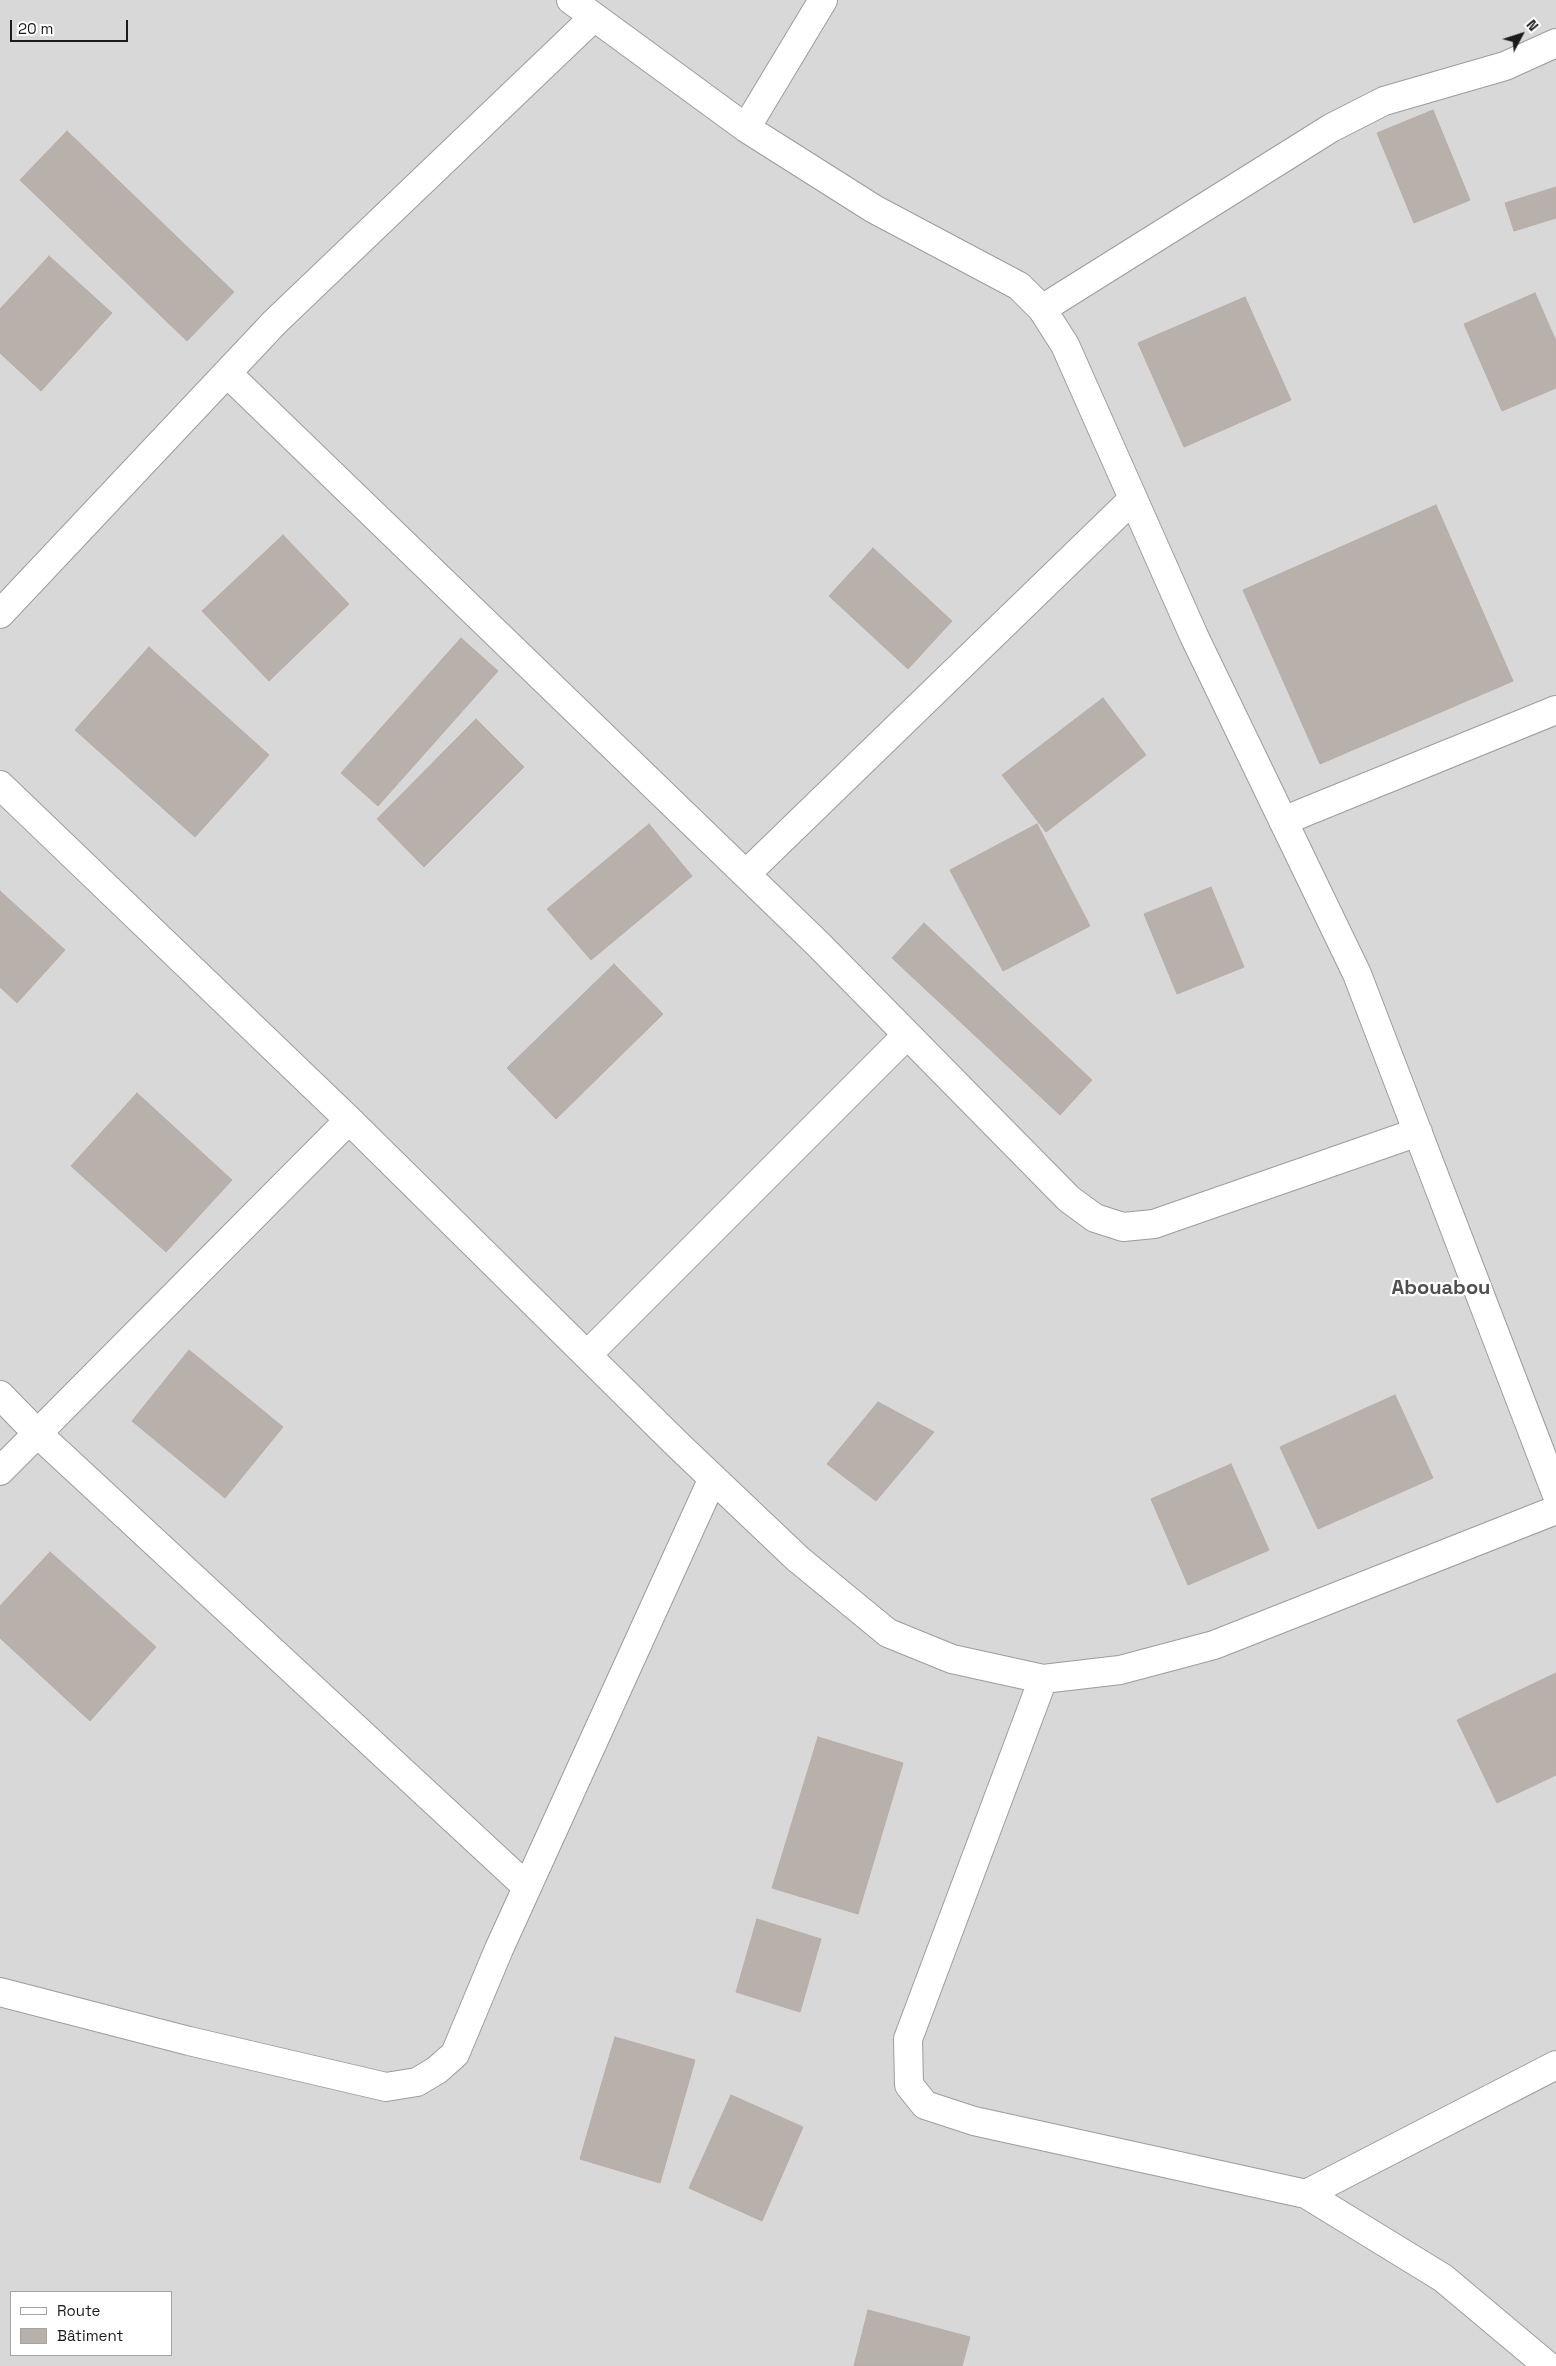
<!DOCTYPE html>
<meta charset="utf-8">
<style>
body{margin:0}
#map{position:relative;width:1556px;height:2366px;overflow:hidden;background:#ebe7e1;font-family:"Space Grotesk",sans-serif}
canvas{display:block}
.legend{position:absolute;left:10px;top:2291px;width:162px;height:65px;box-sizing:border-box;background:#fff;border:1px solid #a4a4a4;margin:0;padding:6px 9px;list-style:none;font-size:15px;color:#1b1b1b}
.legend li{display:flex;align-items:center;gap:10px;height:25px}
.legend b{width:25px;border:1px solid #a4a4a4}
.north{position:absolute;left:1496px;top:10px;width:50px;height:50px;-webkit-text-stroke:4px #fff;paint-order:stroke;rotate:50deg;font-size:14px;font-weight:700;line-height:20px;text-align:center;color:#1b1b1b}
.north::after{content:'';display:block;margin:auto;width:18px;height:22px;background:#1b1b1b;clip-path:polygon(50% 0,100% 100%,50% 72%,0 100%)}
.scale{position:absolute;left:10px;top:20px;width:118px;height:22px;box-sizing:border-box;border:2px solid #1b1b1b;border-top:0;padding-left:6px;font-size:15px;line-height:18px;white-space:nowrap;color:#1b1b1b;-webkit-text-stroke:4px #fff;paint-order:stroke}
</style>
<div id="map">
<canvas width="1556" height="2366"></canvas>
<ul class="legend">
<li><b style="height:6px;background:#fff"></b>Route</li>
<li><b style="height:14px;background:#b8b0ab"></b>Bâtiment</li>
</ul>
<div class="north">N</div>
<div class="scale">20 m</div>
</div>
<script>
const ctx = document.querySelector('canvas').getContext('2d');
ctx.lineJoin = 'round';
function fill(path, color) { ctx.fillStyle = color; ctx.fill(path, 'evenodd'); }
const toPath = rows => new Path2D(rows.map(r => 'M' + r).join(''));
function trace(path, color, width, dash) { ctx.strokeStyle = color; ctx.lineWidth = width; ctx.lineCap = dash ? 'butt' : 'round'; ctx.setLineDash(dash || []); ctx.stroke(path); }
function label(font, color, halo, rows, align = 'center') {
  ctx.font = font + ' "Space Grotesk",sans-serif'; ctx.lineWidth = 4.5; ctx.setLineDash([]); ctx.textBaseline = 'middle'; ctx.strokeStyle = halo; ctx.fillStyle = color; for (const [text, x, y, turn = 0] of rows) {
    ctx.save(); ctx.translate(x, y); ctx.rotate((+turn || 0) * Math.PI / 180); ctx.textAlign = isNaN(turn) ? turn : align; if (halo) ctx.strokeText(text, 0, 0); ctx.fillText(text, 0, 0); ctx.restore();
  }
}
fill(toPath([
 [0,0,1556,0,1556,2366,0,2366],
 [11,2292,171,2292,171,2355,11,2355]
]), '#d9d8d8');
const building = toPath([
 [1433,110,1470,200,1414,223,1377,133,1433,110],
 [67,131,234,292,187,341,20,180,67,131],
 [1556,187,1556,218,1514,231,1505,203,1556,187],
 [49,256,112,313,41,391,0,353,0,309,49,256],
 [1535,293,1556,341,1556,388,1502,411,1464,324,1535,293],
 [1245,297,1291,400,1184,447,1138,343,1245,297],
 [1436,505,1513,681,1320,764,1243,590,1436,505],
 [283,535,349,604,269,681,202,611,283,535],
 [873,548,952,621,908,669,829,596,873,548],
 [461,638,498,671,378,806,341,773,461,638],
 [149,647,269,755,195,837,75,730,149,647],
 [1103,698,1146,755,1046,832,1002,775,1103,698],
 [476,719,524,767,424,867,377,819,476,719],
 [649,824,692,876,591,960,547,909,649,824],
 [1037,824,1090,926,1003,971,950,870,1037,824],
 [1211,887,1244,967,1177,994,1144,914,1211,887],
 [0,891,65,950,17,1003,0,987,0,891],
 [924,923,1092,1080,1060,1115,892,958,924,923],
 [614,964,663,1014,556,1119,507,1068,614,964],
 [137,1093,232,1180,166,1252,71,1166,137,1093],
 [189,1350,283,1427,225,1498,132,1421,189,1350],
 [1395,1395,1433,1478,1318,1529,1280,1447,1395,1395],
 [878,1402,934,1432,876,1501,827,1464,878,1402],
 [1231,1464,1269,1550,1188,1585,1151,1499,1231,1464],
 [50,1552,156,1647,90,1721,0,1638,0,1606,50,1552],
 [1556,1673,1556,1775,1497,1803,1457,1720,1556,1673],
 [818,1737,903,1763,858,1914,772,1888,818,1737],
 [757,1919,821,1939,800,2012,736,1992,757,1919],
 [615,2037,695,2060,660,2183,580,2159,615,2037],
 [731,2095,803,2127,762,2221,689,2188,731,2095],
 [868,2310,970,2337,962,2366,854,2366,868,2310]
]);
fill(building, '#b8b0ab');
trace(building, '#bbada5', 1);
const street = toPath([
 [571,0,746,128,874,209,1019,286,1042,309,1065,345,1194,636,1357,974,1556,1493],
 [746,128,823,0],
 [1042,309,1331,128,1384,101,1505,66,1556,43],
 [227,373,818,944,1069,1199,1095,1218,1123,1227,1154,1224,1418,1132],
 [0,614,275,322,593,18],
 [0,785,349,1120,679,1446,798,1559,888,1633,952,1659,1043,1679,1120,1670,1214,1645,1556,1510],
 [1283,821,1556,710],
 [746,874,1133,499],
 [587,1355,907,1035],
 [0,1395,37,1433,527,1887],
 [0,1471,349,1120],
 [1043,1679,908,2039,909,2085,925,2105,974,2121,1306,2194,1443,2278,1548,2366],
 [0,1992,189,2041,386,2087,417,2082,437,2070,455,2054,499,1949,713,1478],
 [1306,2194,1556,2065]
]);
trace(street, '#9c9c9c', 30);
trace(street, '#fff', 28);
label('bold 20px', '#4e4e4e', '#fff', [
 ["Abouabou",1441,1289]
]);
</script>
